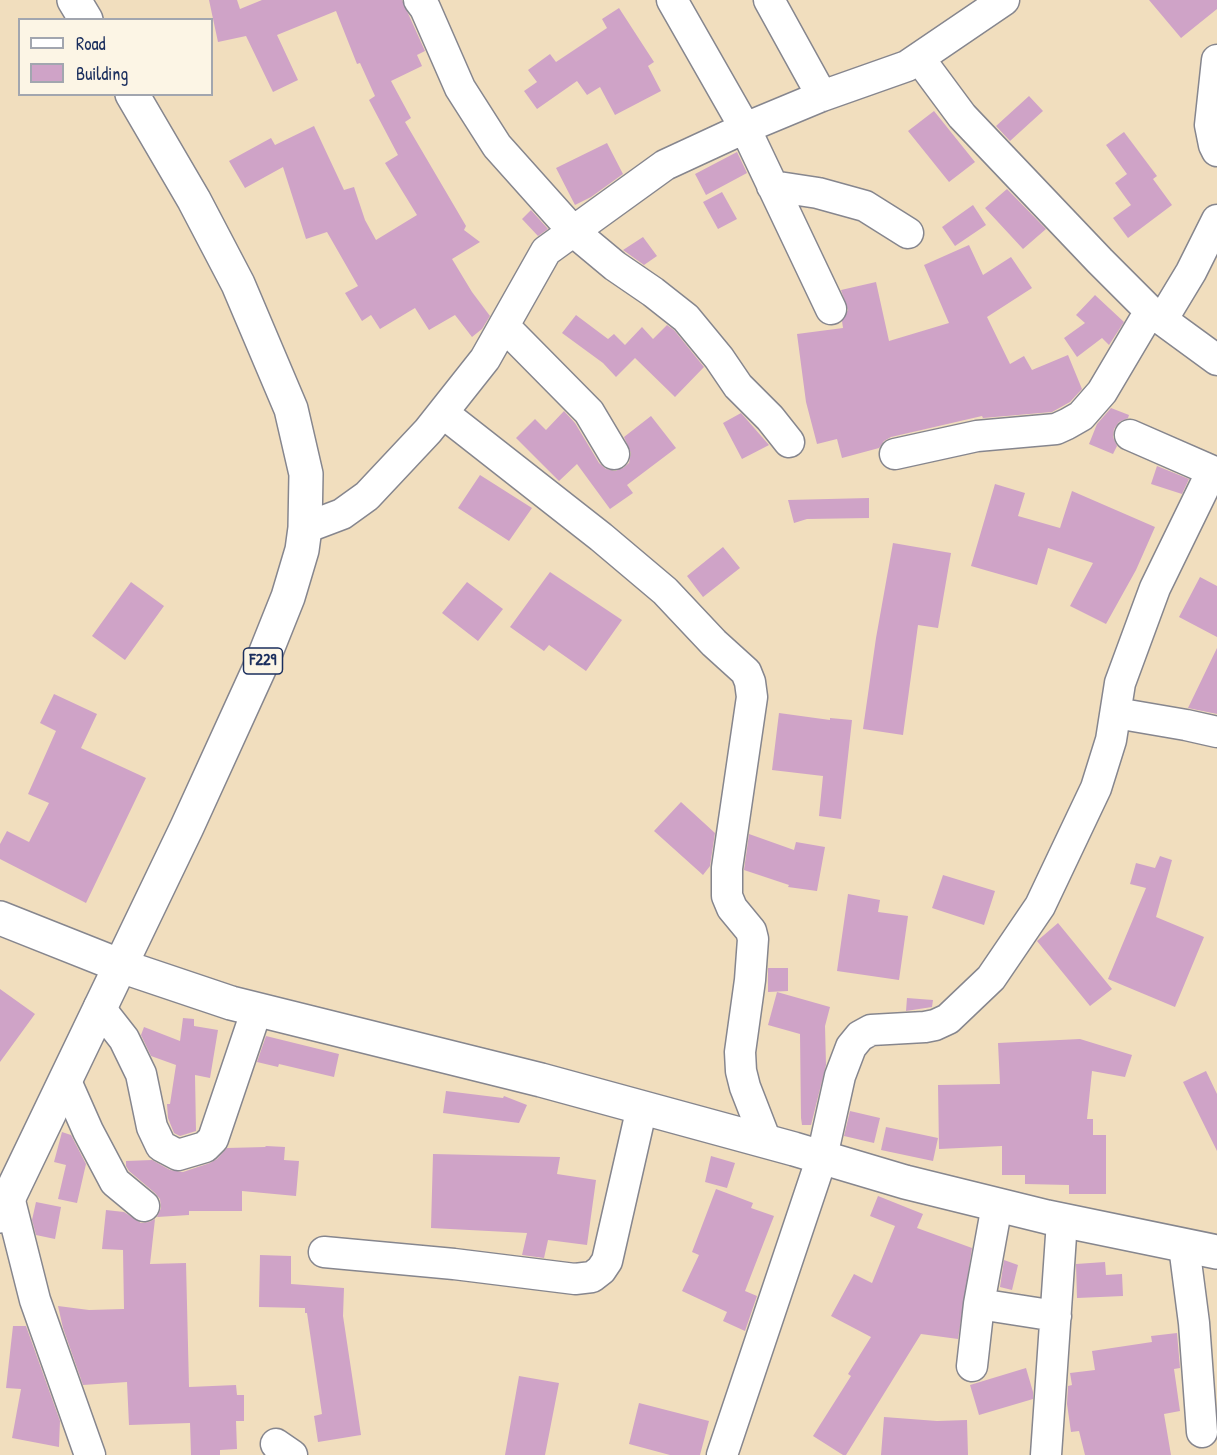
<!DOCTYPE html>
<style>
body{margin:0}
#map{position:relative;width:1217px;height:1455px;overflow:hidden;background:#f1debe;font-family:"Patrick Hand",sans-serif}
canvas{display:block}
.legend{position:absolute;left:18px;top:18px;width:195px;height:78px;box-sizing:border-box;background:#fcf5e5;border:2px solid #a2a6af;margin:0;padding:8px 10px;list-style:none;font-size:18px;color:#1b2f5e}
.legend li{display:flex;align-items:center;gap:12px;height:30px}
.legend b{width:30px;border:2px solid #a2a6af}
</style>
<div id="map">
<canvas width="1217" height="1455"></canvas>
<ul class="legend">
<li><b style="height:8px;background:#fff"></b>Road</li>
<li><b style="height:16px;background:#cfa3c7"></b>Building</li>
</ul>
</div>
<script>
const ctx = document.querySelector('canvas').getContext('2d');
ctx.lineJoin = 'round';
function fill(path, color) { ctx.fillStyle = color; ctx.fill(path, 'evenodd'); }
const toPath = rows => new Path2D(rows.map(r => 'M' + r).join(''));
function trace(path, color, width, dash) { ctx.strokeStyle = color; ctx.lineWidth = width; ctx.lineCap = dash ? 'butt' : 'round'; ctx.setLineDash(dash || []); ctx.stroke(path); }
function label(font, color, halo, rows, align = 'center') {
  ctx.font = font + ' "Patrick Hand",sans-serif'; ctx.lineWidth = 5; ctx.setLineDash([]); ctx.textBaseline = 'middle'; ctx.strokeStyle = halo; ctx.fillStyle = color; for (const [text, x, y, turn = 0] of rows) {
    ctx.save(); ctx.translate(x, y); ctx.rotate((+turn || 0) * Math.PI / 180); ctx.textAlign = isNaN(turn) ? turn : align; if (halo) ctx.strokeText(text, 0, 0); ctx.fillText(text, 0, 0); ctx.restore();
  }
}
fill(toPath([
 [209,0,237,0,240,9,262,0,402,0,425,51,417,55,422,66,391,81,411,118,405,122,466,226,464,230,480,242,452,259,472,292,490,316,482,329,472,337,455,315,429,330,415,308,380,329,371,315,362,321,345,293,358,286,327,232,306,239,283,167,245,188,229,161,271,138,275,145,314,126,344,190,354,187,365,220,376,240,417,215,385,163,398,155,369,100,375,96,360,63,357,64,336,11,277,35,298,80,273,92,246,36,218,42],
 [1149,0,1217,0,1217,9,1181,38],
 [619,8,654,62,648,66,661,91,615,115,600,87,587,95,577,81,537,109,524,91,537,82,528,70,550,54,556,62,607,28,602,19],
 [1029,96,1043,111,1010,141,996,126],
 [934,111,975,162,949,182,908,131],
 [1124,132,1157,176,1153,179,1172,205,1128,238,1113,218,1131,205,1115,183,1127,174,1106,145],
 [607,143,623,174,591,197,575,205,556,168],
 [737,152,747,173,706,195,695,174],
 [1007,189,1046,229,1023,249,985,208],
 [722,192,737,219,718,229,703,202],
 [973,205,986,225,955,246,942,227],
 [531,210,548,229,538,236,522,219],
 [643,237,657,256,644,265,623,250],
 [969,245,983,275,1011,257,1032,288,987,317,1010,364,1024,356,1032,370,1068,355,1082,389,1070,402,1052,412,983,418,982,416,891,437,884,441,879,448,842,458,837,439,817,444,806,402,797,334,843,328,842,321,848,310,841,290,876,282,889,341,949,323,924,265],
 [1095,295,1124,322,1109,345,1102,338,1077,357,1064,338,1085,323,1076,315],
 [576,315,608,339,614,334,625,345,642,327,653,339,667,325,674,330,704,367,675,397,635,358,616,377,603,363,562,333],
 [1111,408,1129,415,1128,418,1119,422,1114,429,1113,437,1117,446,1113,454,1089,444,1097,424],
 [564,411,575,423,599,463,606,469,615,471,623,468,629,463,631,453,624,437,651,416,676,448,627,485,633,493,610,509,577,464,559,481,516,438,535,419,546,430],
 [741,413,769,445,742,459,723,423],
 [1157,466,1189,479,1182,494,1151,484],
 [480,475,532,508,509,541,458,508],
 [995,484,1025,493,1018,516,1060,528,1072,491,1155,527,1136,570,1106,624,1070,606,1093,563,1048,548,1037,585,971,566],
 [869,498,869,518,807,519,794,523,788,500],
 [893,543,951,553,938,628,918,625,903,735,863,729,876,638],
 [723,547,740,568,703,597,687,576],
 [550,572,622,620,586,671,549,645,544,651,510,627],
 [1200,577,1217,586,1217,637,1179,617],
 [131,582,164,606,125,660,92,636],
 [467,582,503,609,478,641,442,613],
 [1217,648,1217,714,1188,708],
 [54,694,97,714,81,748,146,778,86,903,0,859,0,844,7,831,29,842,49,803,28,794,56,731,40,723],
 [779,713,830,720,830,718,852,720,841,819,819,816,823,776,772,770],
 [681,802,715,833,710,866,703,875,654,831],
 [749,834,794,850,796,842,825,847,817,891,788,887,789,885,744,870],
 [1160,856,1172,860,1156,917,1204,937,1175,1007,1108,979,1146,888,1130,884,1136,863,1155,868],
 [943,875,995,891,984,925,932,908],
 [848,894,880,900,878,912,908,916,899,980,837,971],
 [1058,923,1112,989,1090,1006,1037,941],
 [768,968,788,968,788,991,768,992],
 [0,989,35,1014,0,1062],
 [777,992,830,1007,825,1026,826,1065,811,1125,802,1125,801,1118,800,1034,768,1025],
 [907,998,933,1000,932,1007,906,1011],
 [183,1018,194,1019,194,1026,218,1030,210,1078,195,1075,196,1131,180,1136,174,1133,168,1118,167,1104,170,1104,176,1065,151,1056,141,1035,144,1027,180,1041],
 [266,1036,339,1054,334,1077,279,1064,278,1067,257,1062],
 [1080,1039,1132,1055,1125,1077,1092,1071,1087,1119,1093,1119,1093,1135,1106,1135,1106,1194,1069,1194,1069,1185,1025,1184,1025,1175,1002,1175,1002,1146,939,1149,938,1085,1000,1084,998,1043],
 [1206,1071,1217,1094,1217,1151,1183,1082],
 [446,1091,503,1098,504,1096,527,1105,519,1123,443,1113],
 [850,1111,880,1118,874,1143,844,1136],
 [886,1127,938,1138,933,1161,881,1150],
 [62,1132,71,1135,86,1164,77,1203,58,1199,66,1165,54,1162],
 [266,1146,285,1147,284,1160,299,1161,296,1196,242,1191,242,1211,189,1211,189,1215,157,1217,161,1208,160,1199,155,1193,129,1171,126,1166,126,1161,152,1160,170,1170,183,1172,210,1163,217,1159,227,1148,265,1147],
 [433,1154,560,1157,557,1174,596,1180,587,1245,548,1240,544,1258,522,1255,527,1233,431,1228],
 [711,1156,735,1163,727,1188,705,1182],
 [716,1189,753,1203,751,1208,774,1216,745,1291,757,1296,745,1331,723,1321,727,1312,682,1291,699,1255,692,1252],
 [878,1196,923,1214,917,1228,972,1248,958,1339,921,1334,846,1455,843,1455,813,1436,851,1376,848,1374,871,1337,831,1316,854,1274,872,1283,895,1226,870,1216],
 [36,1202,61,1207,55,1239,36,1235,32,1220],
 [106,1210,124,1212,141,1223,149,1222,155,1219,150,1264,186,1263,189,1387,236,1385,237,1395,244,1395,244,1421,236,1421,237,1449,220,1450,220,1455,191,1455,190,1423,129,1425,127,1382,83,1385,63,1328,58,1306,89,1310,124,1309,123,1250,102,1249],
 [260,1255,291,1256,291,1284,344,1288,343,1316,361,1435,318,1442,314,1416,322,1414,307,1313,305,1313,305,1308,259,1307],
 [1004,1260,1018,1265,1012,1290,1000,1287],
 [1105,1262,1106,1275,1122,1274,1123,1296,1077,1298,1076,1264],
 [13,1326,26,1326,60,1421,59,1447,12,1438,21,1389,6,1388],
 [1177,1333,1180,1368,1174,1369,1180,1411,1164,1414,1171,1455,1085,1455,1079,1431,1071,1432,1067,1404,1068,1386,1072,1385,1070,1373,1095,1370,1092,1351,1152,1342,1151,1336],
 [1026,1368,1033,1392,1033,1399,979,1415,970,1385],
 [519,1376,559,1383,545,1455,505,1455],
 [639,1403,709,1421,700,1455,670,1455,629,1444],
 [884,1417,937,1421,967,1420,968,1455,881,1455]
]), '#cfa3c7');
const street = toPath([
 [419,0,425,8,460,88,497,146,573,231,615,266,653,292,686,318,719,358,738,386,770,418,789,442],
 [672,0,745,128,831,309],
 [769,0,822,96],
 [919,58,962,116,1100,261,1150,311,1217,360],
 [1217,60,1210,125,1214,145,1217,151],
 [772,186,818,193,865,206,908,233],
 [1162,320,1191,272,1217,220],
 [504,326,589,412,614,454],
 [443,413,601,537,665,591,714,643,746,672,750,682,752,697,727,868,727,896,732,908,751,931,753,939,750,980,740,1052,741,1071,745,1087,766,1141],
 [1130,435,1217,473],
 [895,454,977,436,1056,429,1067,424,1081,416,1102,392,1150,311],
 [305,528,342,514,367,496,428,431,485,359,546,251,665,165,745,128,822,96,907,66,1004,0],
 [1116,713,1186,725,1217,732],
 [99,1007,124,1039,141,1074,152,1127,161,1146,178,1155,205,1147,213,1139,257,1009],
 [65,1079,88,1131,115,1182,144,1206],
 [9,1197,35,1300,90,1455],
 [1184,1246,1194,1323,1202,1432],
 [324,1252,454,1264,575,1279,592,1277,601,1270,607,1261,642,1107],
 [979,1304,1056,1316],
 [972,1366,979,1304,997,1205],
 [276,1444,292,1455],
 [722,1455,822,1157,840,1076,851,1047,860,1036,871,1030,925,1027,935,1025,948,1019,991,978,1040,906,1096,788,1111,740,1120,683,1155,588,1212,471],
 [1046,1455,1062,1221]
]);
const secondary = toPath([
 [0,918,121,966,231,1003,541,1080,794,1149,905,1182,1047,1217,1217,1252]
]);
const primary = toPath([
 [74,0,86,20],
 [0,1216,187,827,260,667,288,597,302,550,305,528,306,474,291,409,238,284,194,200,132,94]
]);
trace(street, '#86868e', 33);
trace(secondary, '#86868e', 36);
trace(primary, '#86868e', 36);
trace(street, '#fff', 30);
trace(secondary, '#fff', 33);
trace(primary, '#fff', 33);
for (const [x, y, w] of [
 [263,661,39]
]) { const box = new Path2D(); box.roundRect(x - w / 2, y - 13, w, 26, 4.5); ctx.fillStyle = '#fcf5e5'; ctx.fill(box); trace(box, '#1b2f5e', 1.5); }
label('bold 16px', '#1b2f5e', null, [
 ["F229",263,661]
]);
</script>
